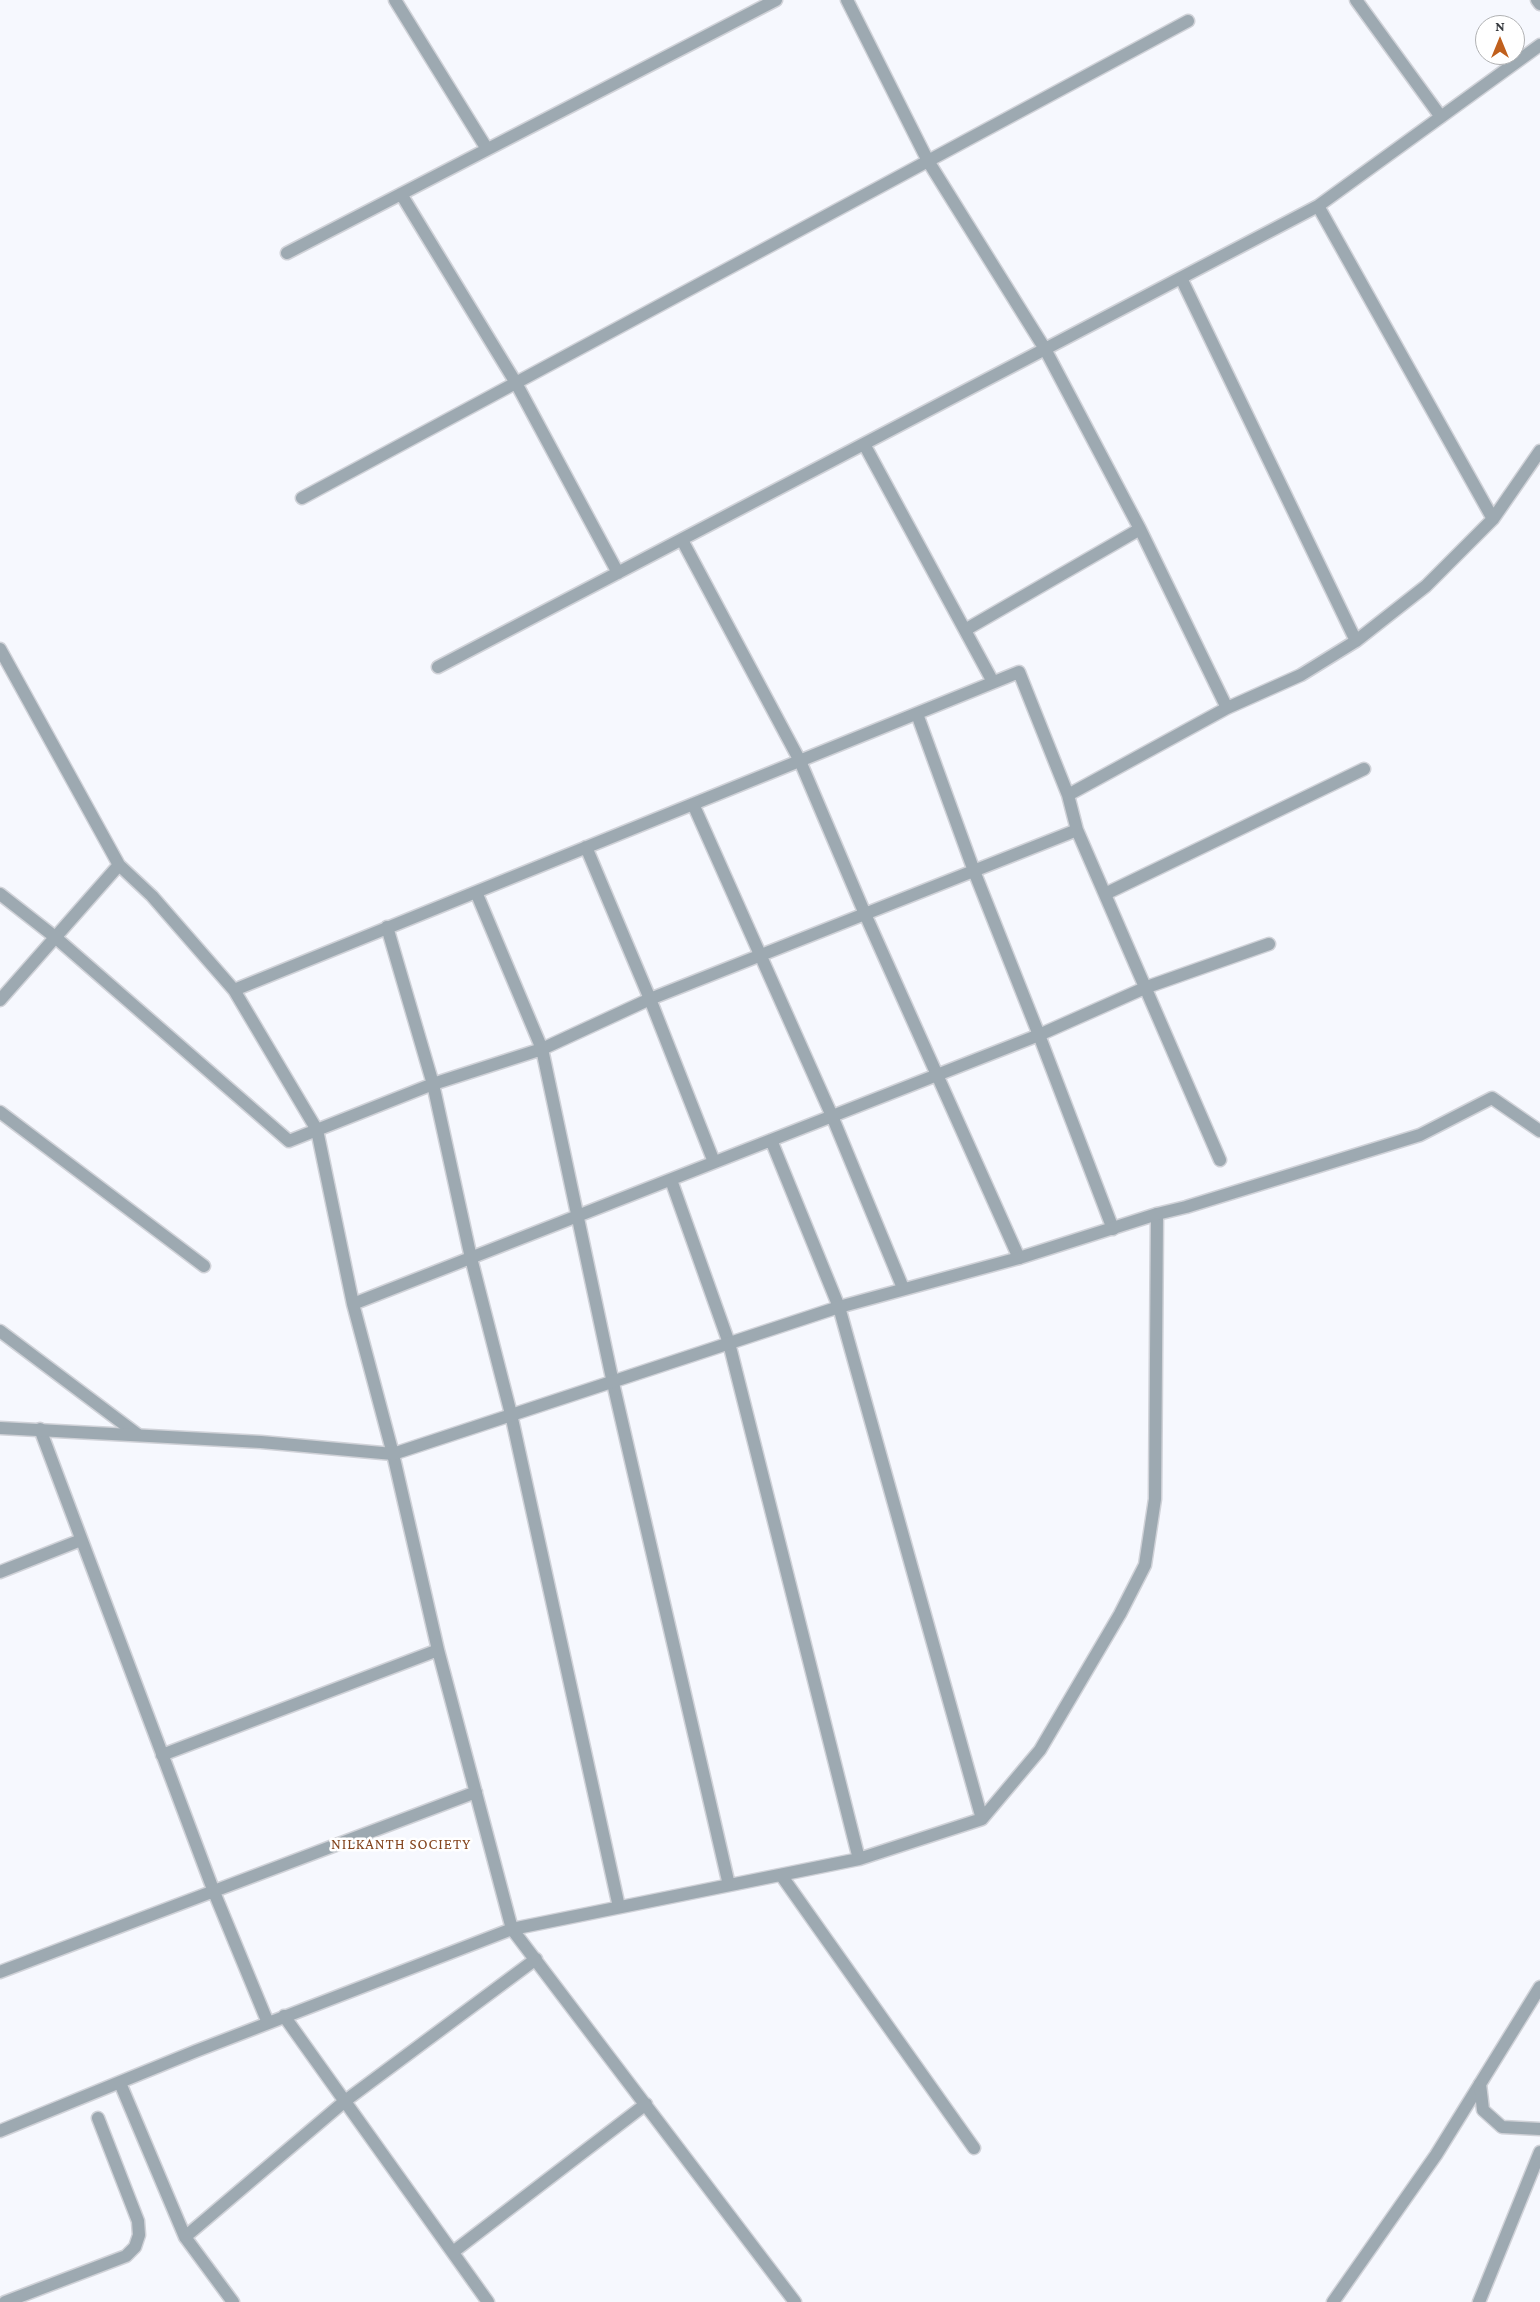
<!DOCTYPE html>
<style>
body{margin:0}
#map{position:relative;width:1540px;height:2302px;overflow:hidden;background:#f6f8fe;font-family:"Crimson Pro",serif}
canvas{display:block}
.north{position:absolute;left:1475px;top:15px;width:50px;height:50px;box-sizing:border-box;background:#fff;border:1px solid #b0b1b3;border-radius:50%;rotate:0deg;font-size:14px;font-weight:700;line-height:20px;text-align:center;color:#393c41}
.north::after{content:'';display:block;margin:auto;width:18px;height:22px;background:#c0601d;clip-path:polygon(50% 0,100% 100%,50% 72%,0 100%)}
</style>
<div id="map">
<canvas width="1540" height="2302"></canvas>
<div class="north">N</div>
</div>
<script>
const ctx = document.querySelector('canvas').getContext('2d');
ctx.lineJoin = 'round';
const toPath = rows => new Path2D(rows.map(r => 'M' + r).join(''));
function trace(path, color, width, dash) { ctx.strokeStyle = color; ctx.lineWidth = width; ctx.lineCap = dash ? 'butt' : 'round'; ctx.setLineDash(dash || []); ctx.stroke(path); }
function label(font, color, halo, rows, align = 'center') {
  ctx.font = font + ' "Crimson Pro",serif'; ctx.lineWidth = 5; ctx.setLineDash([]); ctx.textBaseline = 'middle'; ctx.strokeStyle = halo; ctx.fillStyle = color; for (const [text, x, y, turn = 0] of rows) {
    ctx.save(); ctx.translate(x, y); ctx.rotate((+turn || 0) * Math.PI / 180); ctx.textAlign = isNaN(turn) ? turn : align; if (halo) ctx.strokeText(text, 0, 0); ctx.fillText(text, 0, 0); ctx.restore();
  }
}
const minor = toPath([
 [395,0,487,149],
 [847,0,928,161,1045,349,1140,529,1227,708],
 [1356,0,1441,117],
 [1537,0,1540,4],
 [401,194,516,383,618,573],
 [1318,206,1493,519],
 [287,253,776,0],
 [1181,278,1356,641],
 [864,444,993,682],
 [302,498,1188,21],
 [682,540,800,761,865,914,1019,1258],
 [965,630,1140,529],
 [0,649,119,865,152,896,234,990,317,1130,353,1304,393,1454,438,1650,512,1929,795,2302],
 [438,667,1318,206,1540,45],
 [917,714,974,871,1039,1035,1113,1229],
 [1068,795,1227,708,1301,675,1356,641,1426,586,1493,519,1540,451],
 [693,804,832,1116,903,1288],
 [586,847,650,999,714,1162],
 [476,892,542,1049,613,1383,729,1885],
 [0,894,55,937,289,1141,433,1084,542,1049,650,999,1077,830],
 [1105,894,1364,769],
 [387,927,433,1084,471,1258,511,1414,619,1907],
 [234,990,1019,672,1068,795,1077,830,1220,1160],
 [0,1000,119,865],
 [0,1112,204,1266],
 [771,1140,839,1307,982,1819],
 [671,1180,729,1343,859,1859],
 [353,1304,1039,1035,1147,987,1269,944],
 [0,1331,137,1434],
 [40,1429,214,1892,268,2023],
 [0,1572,81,1540],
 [162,1755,438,1650],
 [781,1875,974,2148],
 [0,1972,476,1792],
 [284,2016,488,2302],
 [120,2083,185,2237,233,2302],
 [0,2131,196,2051,512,1929,859,1859,982,1819,1040,1750,1120,1614,1145,1565,1155,1499,1157,1214],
 [185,2237,345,2101,536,1959],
 [453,2252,646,2104],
 [5,2302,126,2256,135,2247,139,2235,138,2221,98,2118],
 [1333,2302,1436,2155,1480,2084]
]);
const tertiary = toPath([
 [0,1428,261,1442,393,1454,839,1307,1019,1258,1157,1214,1186,1207,1420,1135,1492,1098,1540,1131],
 [1540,1987,1480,2084,1483,2110,1502,2127,1540,2129],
 [1479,2302,1540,2152]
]);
trace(minor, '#d0d2d8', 15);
trace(tertiary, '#d0d2d8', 15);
trace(minor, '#9da9b1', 12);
trace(tertiary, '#9da9b1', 12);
ctx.letterSpacing = '1px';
label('15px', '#83441d', '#fff', [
 ["NILKANTH SOCIETY",401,1844]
]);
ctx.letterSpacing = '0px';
</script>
